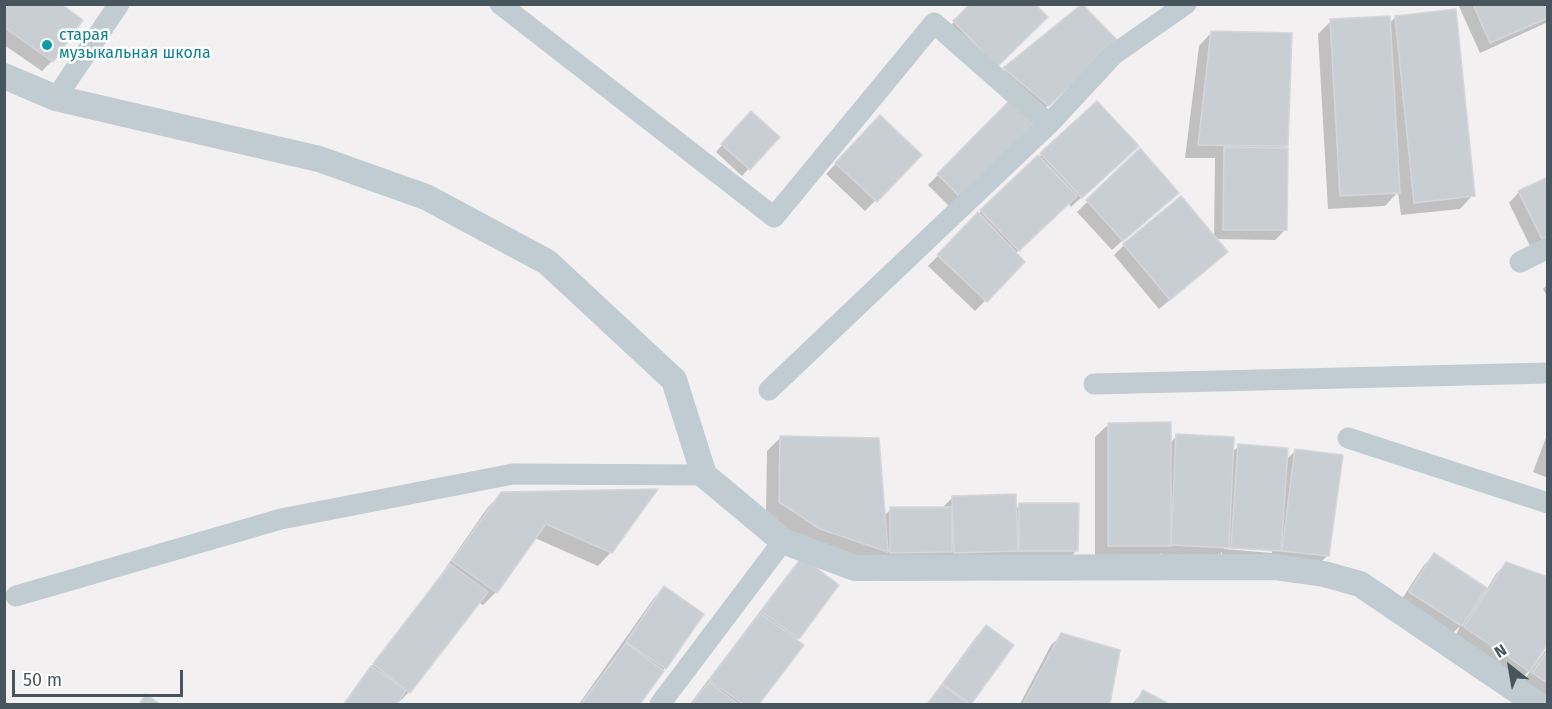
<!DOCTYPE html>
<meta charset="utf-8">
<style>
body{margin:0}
#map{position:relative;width:1552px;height:709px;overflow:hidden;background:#f2f0f0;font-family:"Fira Sans",sans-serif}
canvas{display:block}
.frame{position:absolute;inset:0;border:6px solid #47555d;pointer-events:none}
.north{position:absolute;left:1480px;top:637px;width:60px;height:60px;-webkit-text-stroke:4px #fff;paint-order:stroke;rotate:329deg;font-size:16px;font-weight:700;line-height:24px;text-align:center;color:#47555d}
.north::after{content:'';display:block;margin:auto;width:21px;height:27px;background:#47555d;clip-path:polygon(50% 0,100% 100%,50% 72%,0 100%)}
.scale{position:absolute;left:12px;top:670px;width:171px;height:27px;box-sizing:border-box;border:3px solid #47555d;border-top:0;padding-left:8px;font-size:18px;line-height:21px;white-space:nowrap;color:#47555d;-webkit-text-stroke:4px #fff;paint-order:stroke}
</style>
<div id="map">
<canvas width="1552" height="709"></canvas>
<div class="frame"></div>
<div class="north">N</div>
<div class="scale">50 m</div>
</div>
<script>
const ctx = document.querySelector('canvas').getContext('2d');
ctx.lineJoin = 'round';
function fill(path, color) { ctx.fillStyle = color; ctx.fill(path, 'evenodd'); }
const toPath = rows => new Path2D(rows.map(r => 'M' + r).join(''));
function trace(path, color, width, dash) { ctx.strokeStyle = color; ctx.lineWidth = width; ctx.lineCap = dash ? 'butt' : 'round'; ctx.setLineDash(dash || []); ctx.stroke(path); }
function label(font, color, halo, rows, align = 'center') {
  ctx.font = font + ' "Fira Sans",sans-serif'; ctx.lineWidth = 5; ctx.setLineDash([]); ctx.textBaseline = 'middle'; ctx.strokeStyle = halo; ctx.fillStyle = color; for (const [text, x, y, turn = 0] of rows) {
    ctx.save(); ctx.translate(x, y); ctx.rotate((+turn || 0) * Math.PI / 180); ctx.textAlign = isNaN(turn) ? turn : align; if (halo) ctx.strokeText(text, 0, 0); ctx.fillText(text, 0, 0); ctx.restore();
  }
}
fill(toPath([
 [4,4,52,61,42,71,4,45],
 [972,4,986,76,944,32],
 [1458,4,1548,4,1548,22,1480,53],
 [1083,6,1106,51,1038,115,994,79],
 [1395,17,1473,195,1460,209,1401,215,1398,192,1385,206,1328,209,1318,34,1331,21,1389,24],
 [1212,32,1287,145,1282,149,1285,230,1275,240,1215,239,1215,262,1159,309,1114,255,1124,245,1214,237,1215,158,1185,158,1199,46],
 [1009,103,1031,125,950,207,928,185],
 [1097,103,1126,156,1071,207,1068,203,1015,254,1023,262,975,311,928,266,981,211],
 [880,117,920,155,865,211,826,174],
 [744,120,778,137,742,176,716,152],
 [1140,150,1177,193,1112,250,1077,212],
 [1548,178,1548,240,1531,248,1509,203,1519,192],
 [1548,284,1548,298,1543,289],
 [1109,424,1169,444,1177,436,1231,453,1239,446,1286,460,1296,450,1328,555,1317,566,1222,558,1222,552,1217,557,1162,555,1162,553,1156,558,1095,558,1095,437],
 [1224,546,1272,550,1272,553,1224,549],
 [1548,432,1548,478,1533,472],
 [780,438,884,516,891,509,942,508,953,497,1016,509,1020,505,1077,550,1067,561,874,564,806,541,766,515,767,451],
 [501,494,611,552,598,566,535,538,496,592,483,605,478,602,409,692,399,702,397,701,395,704,343,704,440,576,488,507],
 [1434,555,1487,589,1496,574,1507,563,1533,664,1535,665,1548,647,1548,700,1523,684,1531,669,1519,681,1455,637,1460,626,1451,635,1400,602,1424,565],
 [802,559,798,638,795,641,801,646,757,704,690,704,792,569],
 [664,588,702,614,665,668,638,704,579,704,654,598],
 [986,627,1012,646,969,704,927,704,976,637],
 [1062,635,1118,651,1109,704,1020,704,1051,645],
 [1143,692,1166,704,1132,704]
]), '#0003');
const building = toPath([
 [4,4,61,4,83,20,53,62,4,27,4,4],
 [970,4,1035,4,1048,17,997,67,953,21,970,4],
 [1082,4,1118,41,1049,106,1003,68,1082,4],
 [1473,4,1548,4,1548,18,1490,43,1473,4],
 [1456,9,1475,196,1414,203,1395,16,1456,9],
 [1390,16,1400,193,1340,196,1330,19,1390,16],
 [1211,31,1292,33,1288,146,1198,145,1211,31],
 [1009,101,1034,125,961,198,937,174,1009,101],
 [1097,101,1139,146,1082,198,1040,153,1097,101],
 [751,111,780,137,750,170,721,144,751,111],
 [880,115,922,155,877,202,835,163,880,115],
 [1224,147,1288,148,1287,230,1223,230,1224,147],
 [1140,148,1179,193,1123,241,1086,200,1140,148],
 [1038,155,1077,196,1019,251,980,210,1038,155],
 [1548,177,1548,236,1542,239,1518,191,1548,177],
 [1181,196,1228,252,1170,300,1123,244,1181,196],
 [978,212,1025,262,987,302,937,255,978,212],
 [1171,422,1171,546,1108,546,1108,423,1171,422],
 [1176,434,1234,437,1229,548,1171,545,1176,434],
 [780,436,879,438,888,552,820,529,779,502,780,436],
 [1238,444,1288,448,1281,551,1231,548,1238,444],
 [1295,449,1343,455,1329,556,1282,551,1295,449],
 [658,489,612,553,546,524,497,593,452,561,501,492,658,489],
 [1016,494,1018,551,954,553,952,496,1016,494],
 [1019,503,1079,503,1078,551,1019,551,1019,503],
 [890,507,952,507,952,552,890,553,890,507],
 [1434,553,1487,588,1462,626,1409,592,1434,553],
 [802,557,839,585,799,639,761,611,802,557],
 [1506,562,1548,577,1548,643,1530,672,1464,627,1506,562],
 [450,564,488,592,410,693,373,664,450,564],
 [664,586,704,614,666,669,626,642,664,586],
 [760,613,804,645,759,704,743,704,709,680,760,613],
 [986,625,1014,645,971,704,943,684,986,625],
 [1061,633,1120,650,1110,704,1023,704,1061,633],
 [626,643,664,671,640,704,581,704,626,643],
 [1548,650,1548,683,1532,673,1548,650],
 [371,666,406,690,397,704,344,704,371,666],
 [709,682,738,704,691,704,709,682],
 [942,685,969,704,927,704,942,685],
 [1143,690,1169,704,1135,704,1143,690],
 [146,694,160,704,139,704,146,694]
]);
fill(building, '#c9ced2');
trace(building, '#d4d6db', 1.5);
trace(toPath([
 [500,4,774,217,934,23,1049,124],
 [56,98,119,4],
 [1520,262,1548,248],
 [1094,384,1548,373],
 [769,390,1049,124,1113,55,1186,4],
 [1348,438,1548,503],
 [16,596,281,519,513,474,704,475],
 [660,704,783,541]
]), '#c0cbd2', 21);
trace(toPath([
 [4,76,56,98,319,159,426,197,547,262,674,380,704,475,783,541,855,568,1274,567,1324,574,1360,584,1537,704]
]), '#c0cbd2', 26);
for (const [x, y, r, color] of [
 [47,45,6,"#0f9aa8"]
]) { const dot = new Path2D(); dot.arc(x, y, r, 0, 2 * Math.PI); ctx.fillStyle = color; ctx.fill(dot); trace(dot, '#fff', 2); }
label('16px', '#0d838f', '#fff', [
 ["старая",59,36],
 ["музыкальная школа",59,54]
], 'left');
</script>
